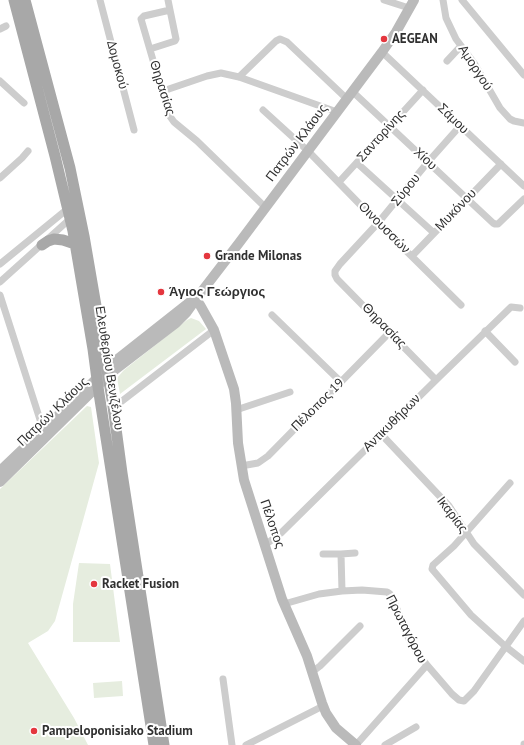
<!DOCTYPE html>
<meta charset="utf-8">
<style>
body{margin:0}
canvas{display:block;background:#fff}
</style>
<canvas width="524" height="745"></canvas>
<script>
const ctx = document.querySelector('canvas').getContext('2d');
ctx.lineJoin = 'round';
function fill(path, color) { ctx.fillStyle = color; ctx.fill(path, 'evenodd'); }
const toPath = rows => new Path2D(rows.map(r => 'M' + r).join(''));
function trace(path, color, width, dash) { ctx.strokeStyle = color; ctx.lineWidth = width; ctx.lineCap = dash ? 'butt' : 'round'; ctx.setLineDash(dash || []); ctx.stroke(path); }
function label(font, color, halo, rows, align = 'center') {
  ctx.font = font + ' "PT Sans",sans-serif'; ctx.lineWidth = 4; ctx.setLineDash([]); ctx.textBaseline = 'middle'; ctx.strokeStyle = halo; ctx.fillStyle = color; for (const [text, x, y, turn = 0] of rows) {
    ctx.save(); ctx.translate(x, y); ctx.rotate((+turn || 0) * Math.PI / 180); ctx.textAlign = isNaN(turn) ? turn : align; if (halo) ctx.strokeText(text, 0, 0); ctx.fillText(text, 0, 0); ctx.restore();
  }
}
fill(toPath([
 [191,318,199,321,206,329,120,394,117,378,124,370,187,320],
 [87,406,91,407,99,463,55,621,48,631,28,643,74,718,88,745,0,745,0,489],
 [79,563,110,564,120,642,73,642,73,604],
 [122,681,123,696,94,698,93,683]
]), '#e6eddf');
trace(toPath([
 [100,0,134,130],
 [168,0,170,10,144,16,141,19,169,115,174,122,197,141,265,207],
 [384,0,409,8],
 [443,0,446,18,456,39,474,63,500,108,510,119,514,121,524,123],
 [462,0,524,75],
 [0,29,6,26],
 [150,49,175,41,176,39,170,10],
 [382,52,524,186],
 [447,61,461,46],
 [239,77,276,41,280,39,287,42,347,99],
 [0,81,24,103],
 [163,91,207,76,221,73,239,77,337,112],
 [353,92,493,223,495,224,498,224,524,199],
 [263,110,308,151,378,223,461,305],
 [357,163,434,233],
 [0,178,22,158,28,151],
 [339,182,423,90],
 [412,256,501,164],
 [0,264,65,211,70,209],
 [0,282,71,218],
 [0,295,43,429,45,431],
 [272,315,341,382],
 [485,331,515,362],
 [436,380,337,279,335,275,335,271,340,264,378,223,428,162,460,126],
 [113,408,214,330],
 [236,410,290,392],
 [381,434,449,506,474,544,524,595],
 [241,466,258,463,268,456,389,333],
 [510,483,454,546,433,565,432,569,471,615,505,646,524,661],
 [265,545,281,533,436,380,511,307,520,308],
 [323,554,341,554],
 [342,591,341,554,355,553],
 [284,604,319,594,342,591,362,590,387,592,390,594,393,599,411,644,427,665,356,745],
 [427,665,452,694,459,700,464,701,474,691,524,621],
 [312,672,320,666,360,626],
 [223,679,232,745],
 [246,745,323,706],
 [385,745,416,727],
 [524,745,524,744]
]), '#cdcdcd', 7);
trace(toPath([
 [196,299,200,305,214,330,234,389,236,403,238,443,244,480,282,599,307,656,322,703,326,713,336,728,356,745],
 [0,471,114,362,190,302],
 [0,482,112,372,176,323,186,313,196,299,239,243,382,52,396,32,414,0]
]), '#bababa', 10);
trace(toPath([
 [14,0,55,156,73,231,93,349,98,387,154,745],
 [25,0,70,168,84,236,112,399,122,473,164,745],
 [42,245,48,241,54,239,63,240,75,244]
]), '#a8a8a8', 11);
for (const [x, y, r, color] of [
 [384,39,4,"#e4363e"],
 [207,256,4,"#e4363e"],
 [161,292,4,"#e4363e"],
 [94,584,4,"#e4363e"],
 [34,731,4,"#e4363e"]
]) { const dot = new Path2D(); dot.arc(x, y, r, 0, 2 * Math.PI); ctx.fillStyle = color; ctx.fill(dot); trace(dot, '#fff', 1.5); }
label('bold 13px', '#303030', '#fff', [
 ["AEGEAN",392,39],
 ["Grande Milonas",215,256],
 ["Άγιος Γεώργιος",169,292],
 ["Racket Fusion",102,584],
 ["Pampeloponisiako Stadium",42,731]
], 'left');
label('13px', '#303030', '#fff', [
 ["Δομοκού",117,65,75],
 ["Αμοργού",475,68,57],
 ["Θηρασίας",162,88,72],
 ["Σάμου",453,119,44],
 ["Σαντορίνης",381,136,-48],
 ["Πατρών Κλάους",297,143,-53],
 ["Χίου",425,159,43],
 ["Σύρου",406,190,-51],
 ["Μυκόνου",456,210,-46],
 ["Οινουσσών",384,228,45],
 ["Θηρασίας",384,326,46],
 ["Ελευθερίου Βενιζέλου",109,368,81],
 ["Πέλοπος 19",318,405,-45],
 ["Πατρών Κλάους",53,412,-44],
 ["Αντικυθήρων",392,423,-45],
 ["Ικαρίας",452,515,53],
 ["Πέλοπος",272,524,71],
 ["Πρωταγόρου",406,629,63]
]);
</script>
